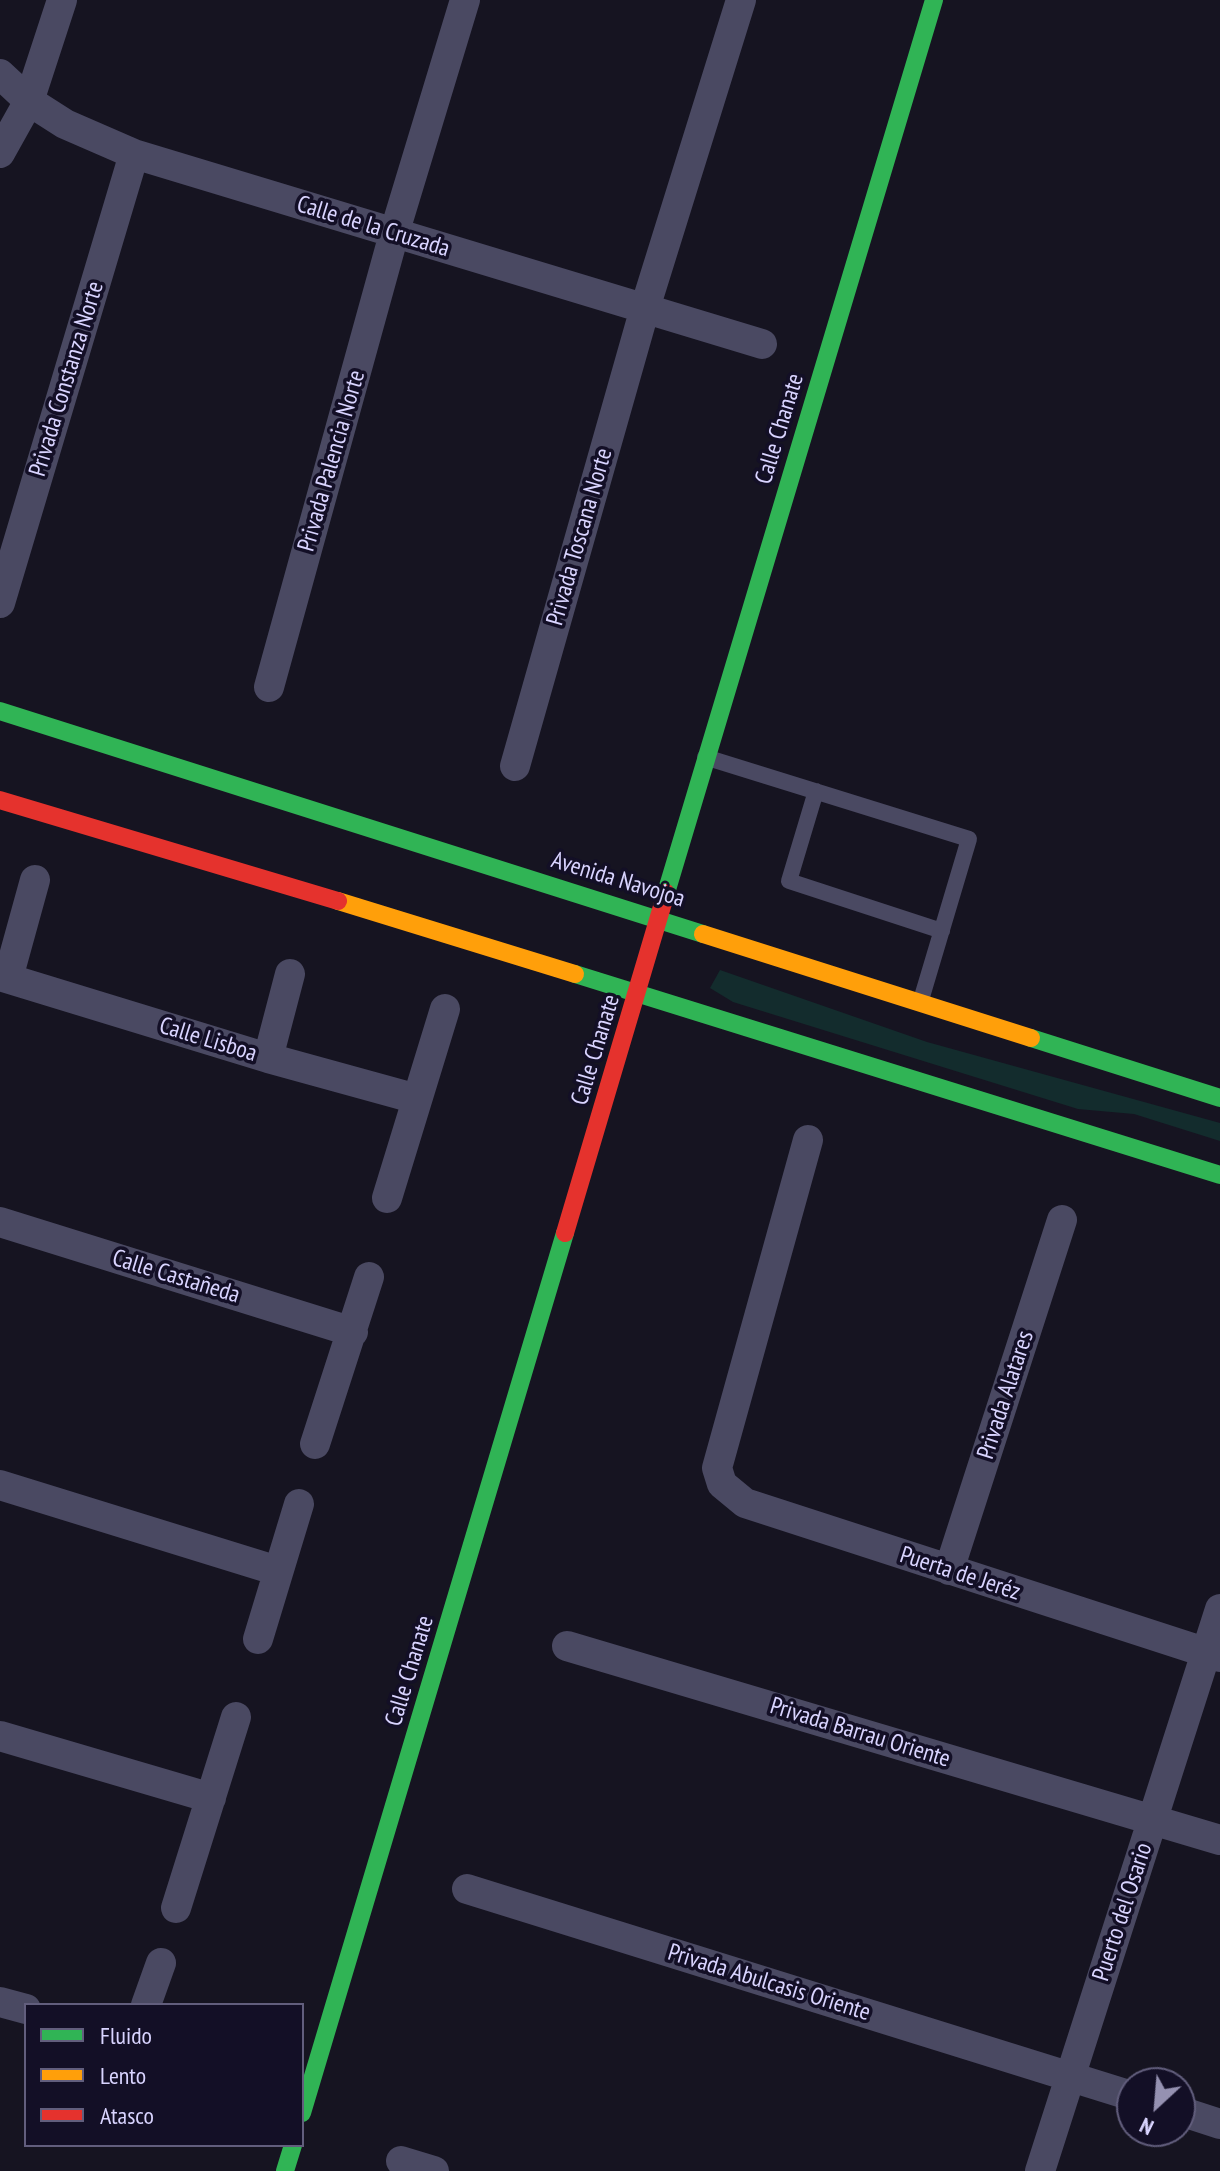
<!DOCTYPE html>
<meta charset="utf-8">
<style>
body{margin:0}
#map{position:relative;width:1220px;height:2171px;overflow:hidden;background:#161421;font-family:"PT Sans Narrow",sans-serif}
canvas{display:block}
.legend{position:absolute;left:24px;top:2003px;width:280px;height:144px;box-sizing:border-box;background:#130f26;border:2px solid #625e7d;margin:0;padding:10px 14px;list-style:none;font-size:24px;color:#d9d4ff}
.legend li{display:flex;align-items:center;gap:16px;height:40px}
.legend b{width:40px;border:2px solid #625e7d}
.north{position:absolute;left:1116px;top:2067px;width:80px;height:80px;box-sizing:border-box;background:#130f26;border:2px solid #625e7d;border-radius:50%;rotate:206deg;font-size:22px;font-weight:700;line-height:32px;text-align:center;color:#d9d4ff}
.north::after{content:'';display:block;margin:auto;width:28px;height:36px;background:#9591b1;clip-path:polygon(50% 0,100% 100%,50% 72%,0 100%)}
</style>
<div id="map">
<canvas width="1220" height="2171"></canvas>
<ul class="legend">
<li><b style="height:10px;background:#30b455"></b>Fluido</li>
<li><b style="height:10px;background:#ff9f0a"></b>Lento</li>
<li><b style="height:10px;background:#e5322d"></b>Atasco</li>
</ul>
<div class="north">N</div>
</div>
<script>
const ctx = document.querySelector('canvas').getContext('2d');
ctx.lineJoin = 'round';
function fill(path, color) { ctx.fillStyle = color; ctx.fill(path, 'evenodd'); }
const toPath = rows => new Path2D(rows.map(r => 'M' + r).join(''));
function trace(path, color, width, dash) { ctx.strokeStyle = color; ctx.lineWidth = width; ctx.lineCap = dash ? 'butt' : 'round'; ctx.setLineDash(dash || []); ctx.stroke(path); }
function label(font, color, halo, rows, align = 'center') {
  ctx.font = font + ' "PT Sans Narrow",sans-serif'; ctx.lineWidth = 7; ctx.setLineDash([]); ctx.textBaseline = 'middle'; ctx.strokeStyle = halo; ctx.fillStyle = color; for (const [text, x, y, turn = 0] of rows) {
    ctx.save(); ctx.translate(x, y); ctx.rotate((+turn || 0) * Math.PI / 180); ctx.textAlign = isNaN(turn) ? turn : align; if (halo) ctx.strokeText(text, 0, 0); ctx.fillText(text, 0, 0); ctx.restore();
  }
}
fill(toPath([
 [720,970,927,1042,1220,1123,1220,1141,1134,1114,1078,1109,733,1002,710,988]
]), '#132c2d');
trace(toPath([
 [705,757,969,839,921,1000],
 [816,791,789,881,942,931]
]), '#4a4962', 16);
trace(toPath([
 [0,74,29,101,65,124,134,154,762,344],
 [0,153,29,101,62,0],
 [0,603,134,154],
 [269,687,394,234,465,0],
 [515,766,645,308,741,0],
 [0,976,268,1058,417,1099],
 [8,978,35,880],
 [268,1058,290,974],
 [808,1140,717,1468,722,1484,745,1503,1220,1657],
 [387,1198,445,1009],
 [0,1222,353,1332],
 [315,1444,369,1277],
 [0,1485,278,1571],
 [949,1570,1062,1220],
 [258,1639,299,1504],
 [567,1646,1220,1840],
 [0,1736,211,1798],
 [467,1889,1132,2096],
 [176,1908,236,1717],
 [0,2002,26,2009],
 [146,2005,161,1963],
 [1180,2111,1220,2124],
 [401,2161,434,2171],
 [1040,2171,1220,1609]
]), '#4a4962', 30);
trace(toPath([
 [0,711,703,934],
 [666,893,934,0],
 [575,974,1220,1175],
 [1031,1038,1220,1098],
 [302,2113,565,1233],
 [285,2171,293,2145]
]), '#30b455', 18);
trace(toPath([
 [338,901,575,974],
 [703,934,1031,1038]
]), '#ff9f0a', 18);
trace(toPath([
 [0,800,338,901],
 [565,1233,666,893]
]), '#e5322d', 18);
label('24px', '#d9d4ff', '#130f26', [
 ["Calle de la Cruzada",373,227,17],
 ["Privada Constanza Norte",67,379,-73],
 ["Calle Chanate",780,429,-73],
 ["Privada Palencia Norte",332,461,-74],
 ["Privada Toscana Norte",580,537,-74],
 ["Avenida Navojoa",618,880,17],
 ["Calle Lisboa",208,1040,17],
 ["Calle Chanate",596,1050,-73],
 ["Calle Castañeda",176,1277,17],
 ["Privada Alatares",1006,1395,-72],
 ["Puerta de Jeréz",960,1574,18],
 ["Calle Chanate",410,1671,-73],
 ["Privada Barrau Oriente",860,1733,17],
 ["Puerto del Osario",1123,1912,-72],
 ["Privada Abulcasis Oriente",769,1983,17]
]);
</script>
